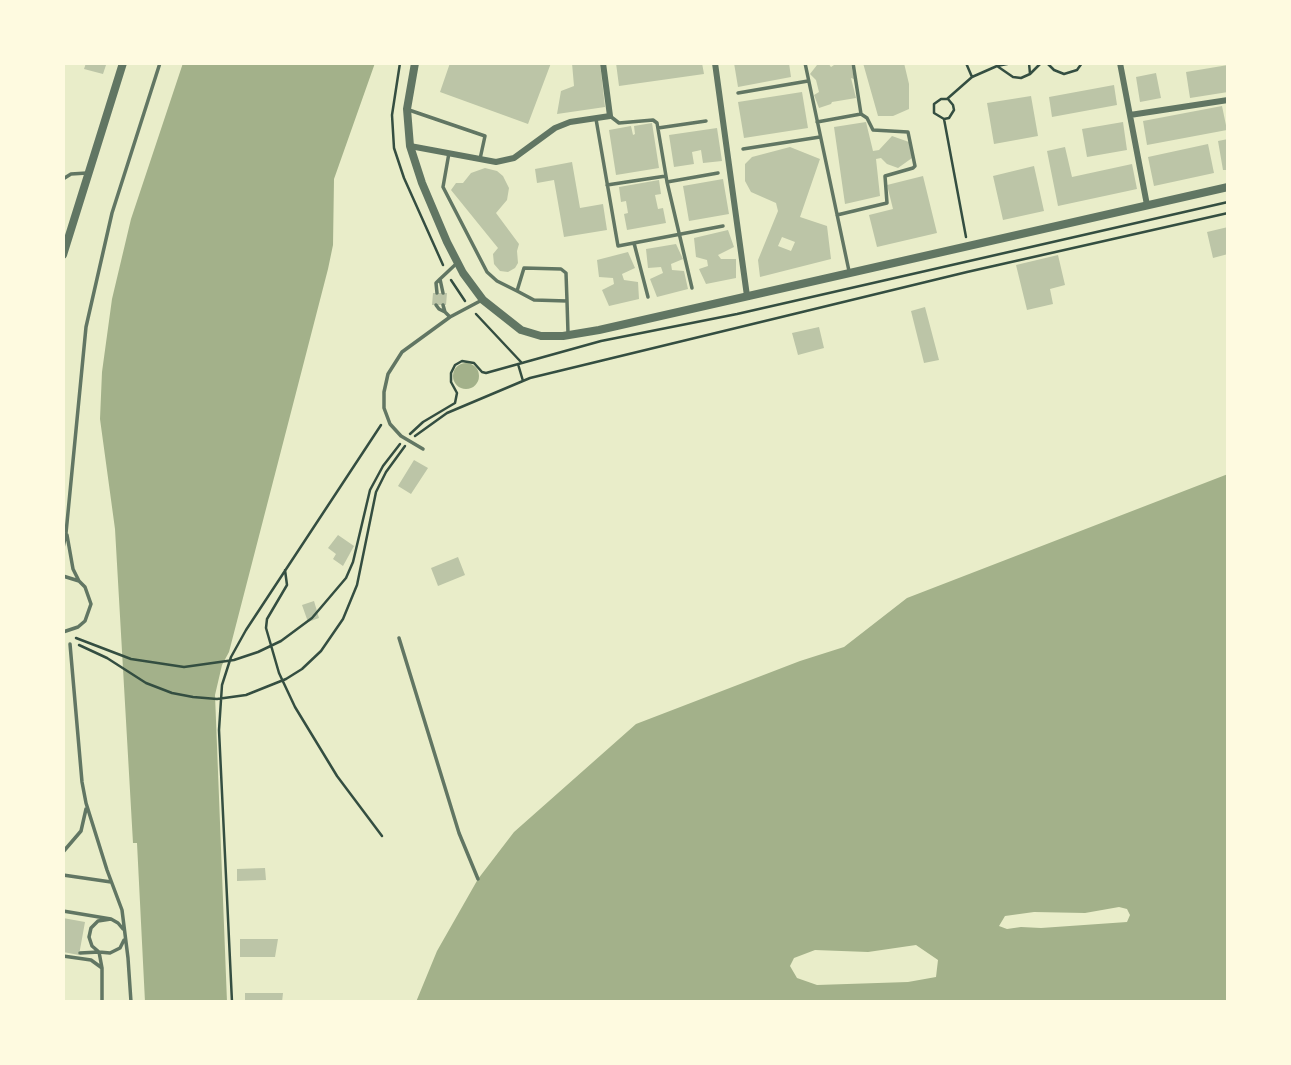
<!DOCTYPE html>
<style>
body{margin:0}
#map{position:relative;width:1291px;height:1065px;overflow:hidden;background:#e9edc9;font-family:Commissioner,sans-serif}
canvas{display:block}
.frame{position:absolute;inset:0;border:65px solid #fefae0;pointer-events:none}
</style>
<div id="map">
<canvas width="1291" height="1065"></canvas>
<div class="frame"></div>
</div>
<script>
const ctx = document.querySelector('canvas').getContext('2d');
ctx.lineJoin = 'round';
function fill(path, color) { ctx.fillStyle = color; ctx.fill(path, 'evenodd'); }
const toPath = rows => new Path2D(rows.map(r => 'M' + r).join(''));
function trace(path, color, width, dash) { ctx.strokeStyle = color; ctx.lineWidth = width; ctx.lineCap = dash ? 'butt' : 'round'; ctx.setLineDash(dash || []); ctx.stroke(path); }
fill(toPath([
 [183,63,375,63,334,179,333,245,328,269,229,652,222,665,215,695,227,1002,145,1002,137,843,133,843,115,529,100,419,102,372,112,299,131,219],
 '453 376a13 13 0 1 1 26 0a13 13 0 1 1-26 0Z',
 [1228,474,1228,1002,416,1002,437,951,478,879,514,832,636,724,800,661,844,647,907,598]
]), '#a3b18a');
fill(toPath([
 [1119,907,1127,909,1130,915,1127,922,1041,928,1021,927,1007,929,999,926,1005,916,1034,912,1085,913],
 [916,945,938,960,936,977,908,982,817,985,797,978,790,966,794,958,815,950,868,952]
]), '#e9edc9');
fill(toPath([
 [86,63,106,65,103,74,84,69],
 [450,63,551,63,528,124,440,92],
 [572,63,600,63,605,107,557,114,561,91,574,86],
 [616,63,702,63,704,74,619,86],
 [734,63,789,63,791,77,738,87],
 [828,63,831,67,837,63,851,63,854,79,851,78,856,98,832,102,831,104,819,108,814,95,819,92,816,80,810,74,817,65],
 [863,63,904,63,909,84,909,109,893,116,878,116],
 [1228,65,1228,92,1190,98,1186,72],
 [1156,73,1161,98,1140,102,1136,77],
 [1114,85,1117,105,1052,117,1049,97],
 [802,92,808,128,744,138,738,102],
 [1031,96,1038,136,994,144,987,103],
 [1222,106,1227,130,1147,145,1143,121],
 [866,122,873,151,879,150,892,136,909,142,912,158,898,168,887,164,881,158,876,159,880,196,845,204,834,127],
 [1123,122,1127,150,1087,157,1082,129],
 [652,123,659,168,616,175,609,130,631,126,633,135,635,134,634,126],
 [717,128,722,161,703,163,701,150,692,152,694,164,674,167,669,135],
 [1228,139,1228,170,1223,170,1218,141],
 [1208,144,1214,173,1154,186,1148,157],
 [790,147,820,159,800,217,827,226,831,259,760,277,758,260,778,211,776,203,751,192,745,181,745,164,752,157],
 [782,237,795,242,791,251,778,246],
 [1065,147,1072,177,1132,164,1137,189,1058,206,1047,151],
 [572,162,580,208,603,204,607,230,564,237,554,180,537,183,535,169],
 [1034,166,1044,211,1003,220,993,176],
 [485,168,497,171,503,176,509,188,507,200,496,213,519,244,517,251,518,263,515,268,508,272,500,271,494,264,493,254,498,248,451,190,456,183,463,183,471,173],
 [923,176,937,233,877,247,869,215,893,209,887,185],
 [723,179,729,214,689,221,683,186],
 [659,180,661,194,655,195,658,209,663,208,666,223,627,230,624,214,628,213,626,201,621,202,619,187],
 [1228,227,1228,254,1213,258,1207,232],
 [728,230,734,247,718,255,721,259,736,259,736,278,706,284,699,269,708,266,707,260,696,257,694,238],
 [676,244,683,259,671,264,672,270,684,271,688,289,657,297,650,279,663,273,661,267,648,268,646,249],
 [628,252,635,268,622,274,624,280,638,282,639,299,609,306,602,290,614,284,613,278,599,277,597,260],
 [1058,255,1065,285,1050,289,1053,304,1027,310,1016,265],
 [433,293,447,293,446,305,432,305],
 [925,307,939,360,924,363,911,311],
 [819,327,824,348,798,355,792,333],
 [414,460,428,468,411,494,398,486],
 [338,535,354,546,343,566,333,559,336,554,328,548],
 [458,557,465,575,438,586,431,568],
 [314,601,319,618,308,622,302,605],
 [265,868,266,880,237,881,237,869],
 [63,918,85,922,79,955,63,952],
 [240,939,278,939,275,957,240,957],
 [245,993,283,993,282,1002,245,1002]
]), '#bcc5a7');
trace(toPath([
 [400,63,392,115,394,148,404,178,443,265],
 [966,63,972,77],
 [997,63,997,66,1013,77,1021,78,1030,74],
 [1029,63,1030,74,1041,63],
 [1047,63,1054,70,1064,74,1077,70,1082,63],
 [944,119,949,118,954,110,953,105,948,99],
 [966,237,944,119,934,113,934,104,941,99,947,99,972,77,997,66,1012,63],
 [451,280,465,301],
 [476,314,521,362],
 [518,364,523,381],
 [410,434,423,422,455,403,457,393,451,382,451,373,455,365,462,361,474,363,482,372,486,373,601,341,737,314,1228,202],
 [415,436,447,413,530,378,967,272,1228,213],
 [285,570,287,585,267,619,266,628,279,673,295,707,337,776,382,836],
 [76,638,131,659,184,667,234,660,258,652,281,641,312,618,346,578,353,562,370,490,383,466,400,444],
 [79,645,107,658,146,683,172,693,193,697,217,699,246,695,286,679,302,669,321,651,343,619,357,585,376,492,386,472,405,446],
 [232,1002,219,730,222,685,231,657,246,630,381,425]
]), '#344e41', 2.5);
trace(toPath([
 [805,63,849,271],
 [738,93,808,81],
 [409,110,485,136,480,159],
 [610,116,619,123,653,120,657,123,667,182,692,288],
 [596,119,618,246,723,226],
 [817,122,861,114,853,63],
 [658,128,706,121],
 [743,149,820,137],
 [449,153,443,187,487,272,497,281,517,291],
 [63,179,71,174,87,173],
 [667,182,718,173],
 [607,185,666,176],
 [837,215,887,203,885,176,913,168,915,166,908,132,873,130,867,118,861,114],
 [634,243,648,297],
 [437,293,436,283,440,279],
 [443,293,440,279,456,264],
 [567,301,534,300,517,291,524,268,561,269,566,273,567,301,568,333],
 [436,305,439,309,445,312],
 [443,305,445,312,450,317,482,300],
 [423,449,401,436,390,424,384,408,384,392,388,374,402,352,450,317],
 [67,535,73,569,79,581],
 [63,548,66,533,86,327,112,213,160,63],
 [63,576,79,581,85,587,91,604,85,621,78,627,63,632],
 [399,638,459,833,478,879],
 [70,644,82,782,86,803,107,870,122,910,128,958,131,1002],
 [63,852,81,831,86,809],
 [63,875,111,882],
 [63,911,111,919,118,923,123,929],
 [111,919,98,921,91,928,89,937,92,946,99,952,110,953,120,948,124,940],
 [80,953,99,952,102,968,102,1002],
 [63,956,91,960,102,968]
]), '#617663', 3.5);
trace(toPath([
 [715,63,747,296],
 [1120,63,1147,205],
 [1130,115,1228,100],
 [410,146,496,162,514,158,555,128,570,122,610,116,603,63]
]), '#617663', 6);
trace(toPath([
 [415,63,407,109,410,146,422,183,447,242,463,273,483,300,521,330,541,336,563,336,599,330,1228,187],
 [63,255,123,63]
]), '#617663', 8);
</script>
